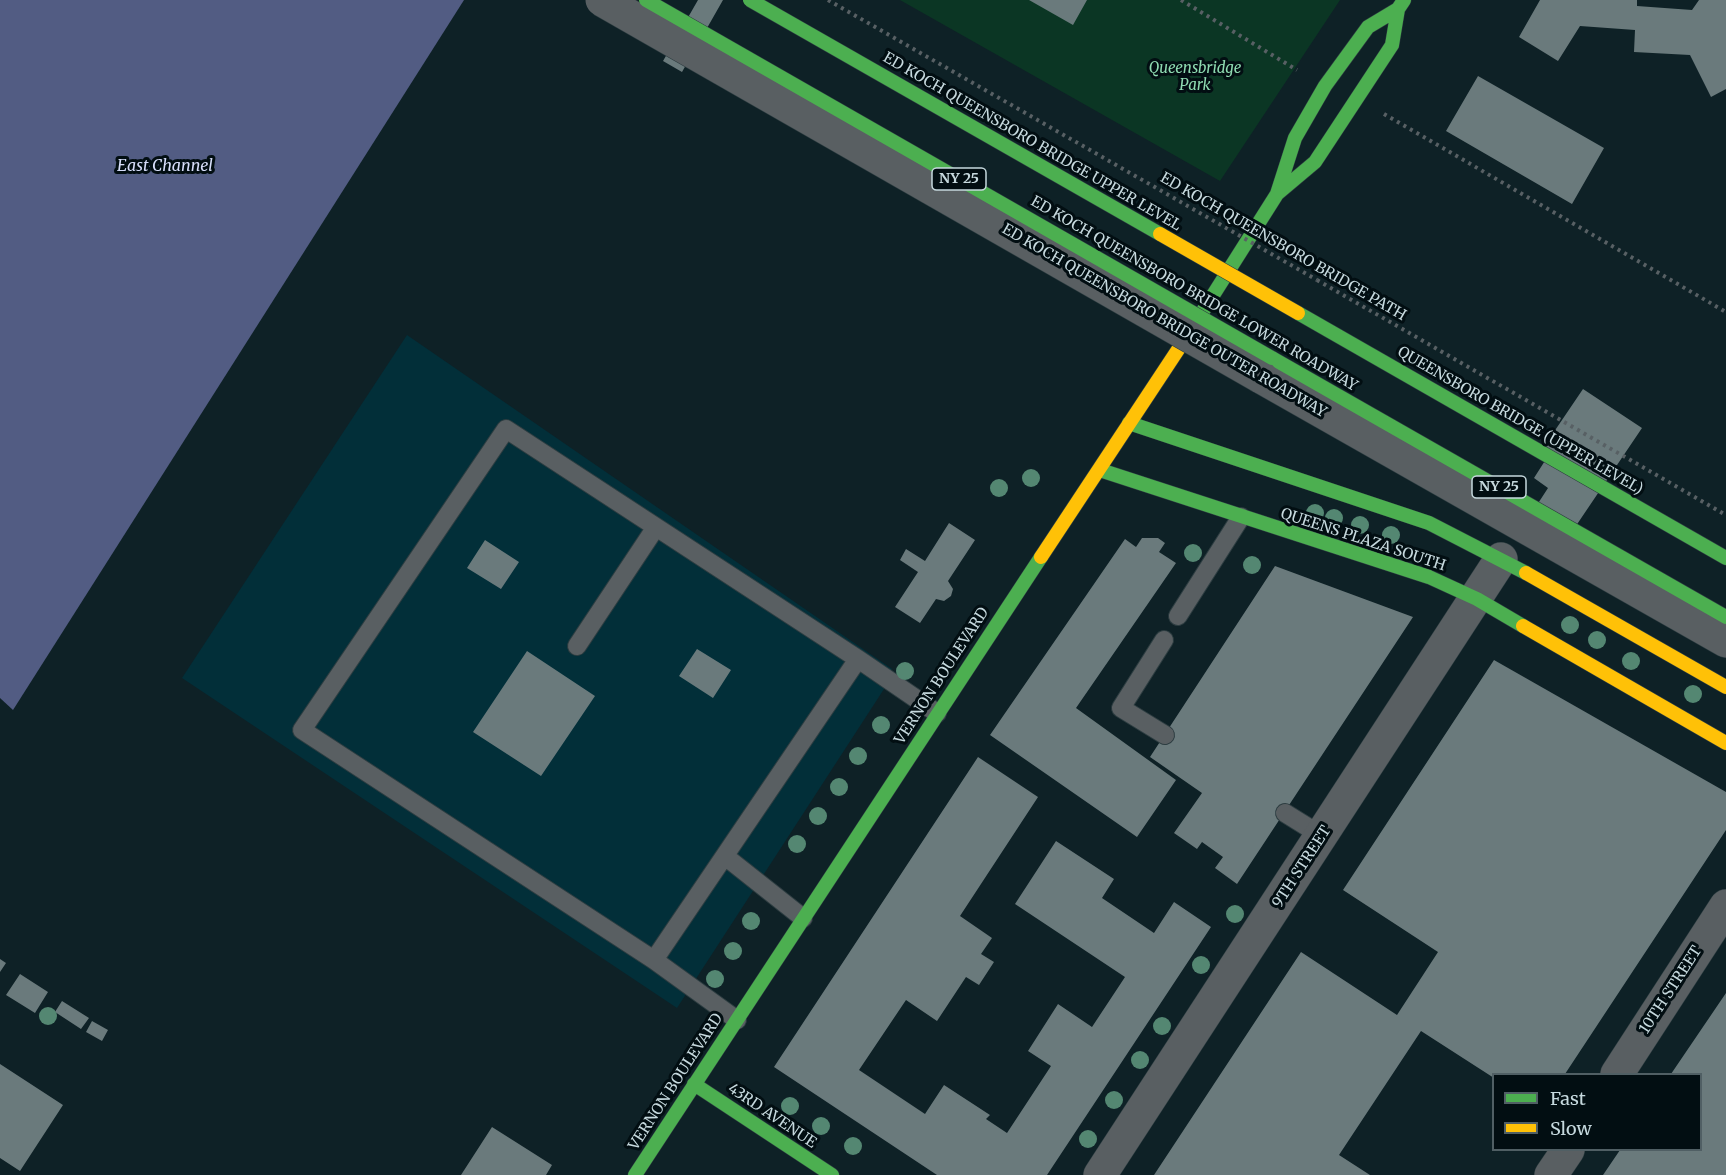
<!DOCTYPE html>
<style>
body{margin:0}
#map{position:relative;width:1726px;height:1175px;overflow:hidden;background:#0e2126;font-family:Merriweather,serif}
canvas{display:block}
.legend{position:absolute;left:1492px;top:1073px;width:210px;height:78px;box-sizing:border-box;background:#020e12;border:2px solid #505f64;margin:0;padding:8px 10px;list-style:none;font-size:18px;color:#c6d9de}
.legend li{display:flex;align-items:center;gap:12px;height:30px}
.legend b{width:30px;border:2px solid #505f64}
</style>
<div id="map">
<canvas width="1726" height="1175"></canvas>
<ul class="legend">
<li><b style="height:8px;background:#4caf50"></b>Fast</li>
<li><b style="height:8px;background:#ffc107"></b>Slow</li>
</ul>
</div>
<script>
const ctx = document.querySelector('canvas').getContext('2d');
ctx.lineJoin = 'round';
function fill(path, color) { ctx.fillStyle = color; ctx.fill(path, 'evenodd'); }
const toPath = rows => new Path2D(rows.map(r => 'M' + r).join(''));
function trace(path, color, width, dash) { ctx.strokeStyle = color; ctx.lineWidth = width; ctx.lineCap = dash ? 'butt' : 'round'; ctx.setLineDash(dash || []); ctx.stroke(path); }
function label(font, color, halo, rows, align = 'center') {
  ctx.font = font + ' Merriweather,serif'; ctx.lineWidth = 6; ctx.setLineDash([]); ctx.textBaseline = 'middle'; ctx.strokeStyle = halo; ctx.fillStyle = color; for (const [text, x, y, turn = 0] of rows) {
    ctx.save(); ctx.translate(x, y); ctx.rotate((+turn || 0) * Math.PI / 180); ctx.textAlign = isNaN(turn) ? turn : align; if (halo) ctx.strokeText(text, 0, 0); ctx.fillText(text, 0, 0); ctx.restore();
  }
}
fill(toPath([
 [407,335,892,669,884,689,677,1008,182,678]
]), '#022f39');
fill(toPath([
 [900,0,1340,0,1220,181]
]), '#0b3624');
fill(toPath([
 [0,0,464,0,13,710,0,698]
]), '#525c83');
fill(toPath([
 [698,0,723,0,682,72,663,61],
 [1029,0,1087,0,1073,25],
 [1540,0,1637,0,1637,6,1692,10,1699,0,1726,0,1726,89,1711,97,1690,55,1634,52,1635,30,1580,26,1558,61,1519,37],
 [1478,76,1604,148,1572,204,1446,131],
 [1583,389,1642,428,1559,551,1535,508,1548,488,1534,478,1548,456,1541,451],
 [949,523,975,540,948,581,953,589,951,596,944,601,936,599,920,623,895,607,918,572,900,560,906,549,925,561],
 [1142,538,1158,538,1165,543,1159,552,1176,563,1076,708,1176,780,1137,837,990,735,1125,539,1136,547],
 [485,540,519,562,501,589,467,568],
 [1275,566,1413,617,1237,884,1215,868,1223,857,1202,842,1197,849,1174,833,1202,793,1150,757],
 [697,649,731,670,713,698,679,676],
 [527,651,595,696,541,776,473,732],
 [1494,660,1726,792,1726,830,1565,1074,1494,1074,1494,1078,1421,1031,1339,1155,1370,1175,1154,1175,1301,952,1397,1015,1438,952,1343,890],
 [978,757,1038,797,960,916,992,938,981,954,994,962,979,985,966,977,937,1021,906,1000,859,1070,925,1114,944,1085,990,1115,986,1119,1007,1133,1051,1066,1028,1051,1058,1004,1092,1027,1125,977,1015,904,1056,841,1114,879,1102,898,1154,933,1174,902,1211,927,1047,1175,937,1175,774,1067],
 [0,959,6,963,0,972],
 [20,974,48,992,35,1013,6,995],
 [1726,993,1726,1175,1603,1175,1620,1150,1700,1150,1700,1074,1671,1074],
 [62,1001,89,1018,81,1029,55,1012],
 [92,1021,108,1030,102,1041,86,1032],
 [0,1064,63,1105,20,1171,0,1158],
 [492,1127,552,1165,546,1175,461,1175]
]), '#6a7a7c');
const lane = toPath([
 [1178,616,1241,517],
 [1164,640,1121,708,1165,735],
 [577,646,656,527],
 [1285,813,1322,836],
 [726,857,803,918],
 [654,960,858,659],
 [737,1020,654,960,302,730,506,429,858,659,937,713]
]);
const street = toPath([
 [1261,377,1726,641],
 [1617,1074,1726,906],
 [1100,1175,1501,559],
 [1551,1175,1568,1150]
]);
const fast = toPath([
 [1277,194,1315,162,1392,45,1398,9,1404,0],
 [1298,313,1726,558],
 [1191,330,1277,194,1295,138,1325,86,1368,27,1398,9],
 [1272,358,1726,617],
 [1129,423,1429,523,1526,573],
 [1100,470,1429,577,1477,599,1523,626],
 [694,1084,832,1175],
 [635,1175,1041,557]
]);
const slow = toPath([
 [1041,557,1191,330],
 [1526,573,1726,687],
 [1523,626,1726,743]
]);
trace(lane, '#2d3d41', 20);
trace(street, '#2d3d41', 34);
trace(fast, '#2d3d41', 15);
trace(slow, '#2d3d41', 15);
trace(toPath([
 [1181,0,1297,70],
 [1384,114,1726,312],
 [1317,280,1726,515]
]), '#586064', 4, [3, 4.5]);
trace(lane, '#595f62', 18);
trace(street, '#595f62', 33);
trace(fast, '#4caf50', 14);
trace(slow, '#ffc107', 14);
const streetBridge = toPath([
 [602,0,1261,377]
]);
const fastBridge = toPath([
 [646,0,1272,358],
 [750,0,1160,234]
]);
const slowBridge = toPath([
 [1160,234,1298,313]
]);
trace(streetBridge, '#2d3d41', 34, []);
trace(fastBridge, '#2d3d41', 15, []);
trace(slowBridge, '#2d3d41', 15, []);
trace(toPath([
 [828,0,1317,280]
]), '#586064', 4, [3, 4.5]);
trace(streetBridge, '#595f62', 33);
trace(fastBridge, '#4caf50', 14);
trace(slowBridge, '#ffc107', 14);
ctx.fillStyle = '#548772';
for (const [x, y] of [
 [1031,478],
 [999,488],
 [1315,513],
 [1334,518],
 [1360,525],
 [1391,535],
 [1193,553],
 [1252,565],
 [1570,625],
 [1597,640],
 [1631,661],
 [905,671],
 [1693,694],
 [881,725],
 [858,756],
 [839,787],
 [818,816],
 [797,844],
 [1235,914],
 [751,921],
 [733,951],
 [1201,965],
 [715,979],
 [48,1016],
 [1162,1026],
 [1140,1060],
 [1114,1100],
 [790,1106],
 [821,1126],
 [1088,1139],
 [853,1146]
]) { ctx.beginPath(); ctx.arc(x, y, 9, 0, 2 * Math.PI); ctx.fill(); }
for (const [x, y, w] of [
 [959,179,54],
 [1499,487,54]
]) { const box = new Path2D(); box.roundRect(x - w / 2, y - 11, w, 22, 4.5); ctx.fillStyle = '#020e12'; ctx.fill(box); trace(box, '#c6d9de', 1.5); }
label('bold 14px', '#c6d9de', null, [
 ["NY 25",959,179],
 ["NY 25",1499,487]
]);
label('italic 15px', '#8edbb1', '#020e12', [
 ["Queensbridge",1195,69],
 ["Park",1195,86]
]);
label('15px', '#c6d9de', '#020e12', [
 ["ED KOCH QUEENSBORO BRIDGE UPPER LEVEL",1032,142,30],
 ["ED KOCH QUEENSBORO BRIDGE PATH",1283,247,30],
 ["ED KOCH QUEENSBORO BRIDGE LOWER ROADWAY",1194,294,30],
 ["ED KOCH QUEENSBORO BRIDGE OUTER ROADWAY",1164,321,30],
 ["QUEENSBORO BRIDGE (UPPER LEVEL)",1520,421,30],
 ["QUEENS PLAZA SOUTH",1363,540,18],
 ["VERNON BOULEVARD",942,676,-57],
 ["9TH STREET",1302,867,-57],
 ["10TH STREET",1671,990,-57],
 ["VERNON BOULEVARD",676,1082,-57],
 ["43RD AVENUE",772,1116,34]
]);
label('italic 16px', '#d7defa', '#020e12', [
 ["East Channel",165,166]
]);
</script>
